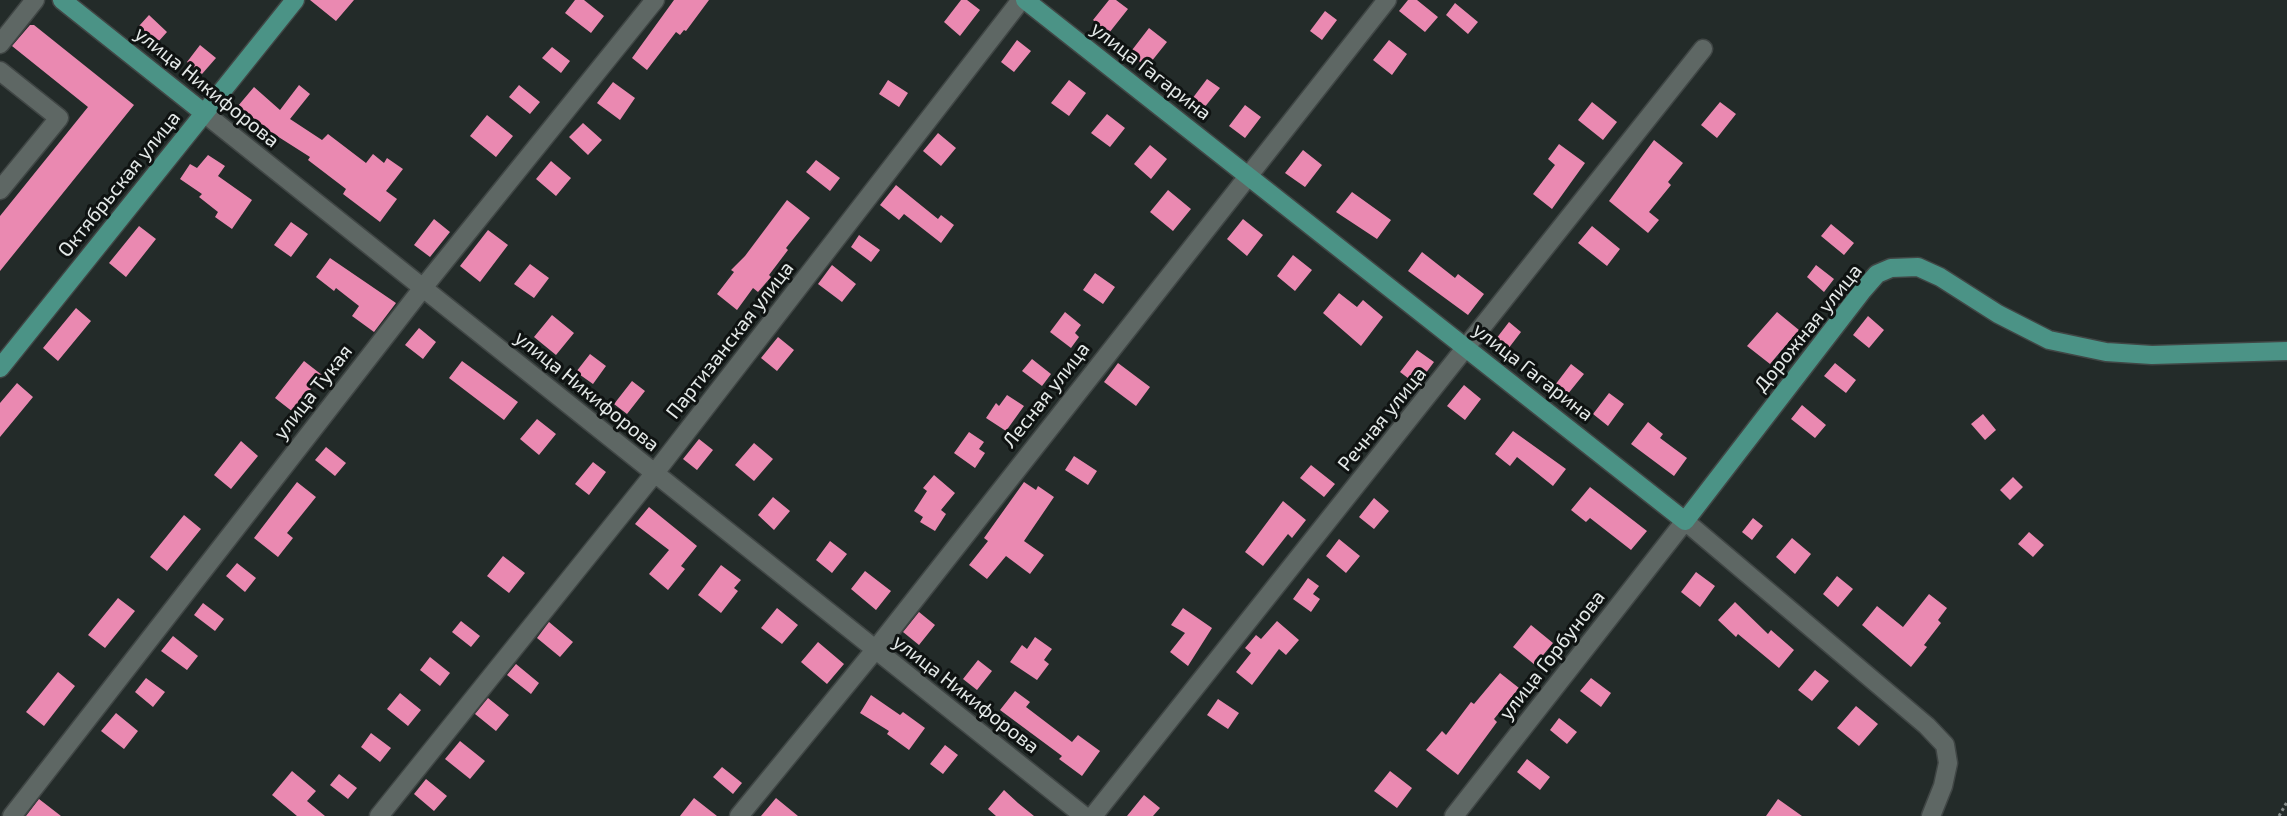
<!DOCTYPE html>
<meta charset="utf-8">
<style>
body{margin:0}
canvas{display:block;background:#232b29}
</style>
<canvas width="2287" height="816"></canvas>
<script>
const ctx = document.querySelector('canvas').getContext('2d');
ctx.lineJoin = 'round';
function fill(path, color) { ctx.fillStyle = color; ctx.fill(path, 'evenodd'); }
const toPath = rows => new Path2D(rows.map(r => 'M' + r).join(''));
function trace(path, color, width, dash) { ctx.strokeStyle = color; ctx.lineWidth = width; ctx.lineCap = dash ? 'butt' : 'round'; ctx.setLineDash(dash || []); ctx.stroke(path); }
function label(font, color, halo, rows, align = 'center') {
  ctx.font = font + ' "Exo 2",sans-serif'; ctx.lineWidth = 6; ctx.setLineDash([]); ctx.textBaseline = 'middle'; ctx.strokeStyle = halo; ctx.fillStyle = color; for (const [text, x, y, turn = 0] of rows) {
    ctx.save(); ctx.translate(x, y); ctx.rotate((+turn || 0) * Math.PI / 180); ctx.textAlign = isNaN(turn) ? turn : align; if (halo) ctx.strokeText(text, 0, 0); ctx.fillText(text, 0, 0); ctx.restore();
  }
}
fill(toPath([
 [310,0,354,0,336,21],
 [575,0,584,0,604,16,591,33,565,13],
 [674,0,709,0,686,31,684,30,680,35,676,32,647,70,632,58],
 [961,0,967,0,980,10,960,36,944,22],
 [1109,0,1116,0,1128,9,1109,33,1093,20],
 [1408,0,1417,0,1438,17,1425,32,1399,11],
 [1455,3,1478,22,1468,34,1446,15],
 [1325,11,1337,20,1322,40,1310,31],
 [149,15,167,32,158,42,139,26],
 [30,25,34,25,134,105,0,271,0,216,88,107,12,46],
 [1149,28,1167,42,1147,67,1129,54],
 [1017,40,1031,51,1014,72,1001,62],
 [1389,40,1407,54,1392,75,1373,60],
 [200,45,216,58,202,74,187,62],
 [552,47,570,61,561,73,542,58],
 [1207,79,1220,88,1204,108,1192,99],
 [888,80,908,93,899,107,879,94],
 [1069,80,1086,93,1069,116,1051,103],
 [613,82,635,98,620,120,597,103],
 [299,85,310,94,290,119,322,140,328,134,366,163,373,154,384,163,387,158,403,169,386,191,397,199,380,222,343,194,346,189,308,160,310,157,277,136,274,140,263,131,266,128,238,106,254,87,280,110],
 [519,85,540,102,530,114,509,97],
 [1592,102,1617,122,1603,140,1578,120],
 [1720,102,1736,114,1717,138,1701,125],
 [1245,105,1261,117,1245,138,1229,126],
 [1107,114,1125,128,1110,147,1091,133],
 [487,115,513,136,496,157,470,136],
 [583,123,602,140,588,155,569,137],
 [938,133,956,148,941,166,923,151],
 [1654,140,1683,163,1668,182,1671,185,1649,212,1659,220,1648,233,1609,201],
 [1559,144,1585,163,1552,209,1533,194,1555,165,1548,159],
 [1150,145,1167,159,1151,179,1134,164],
 [1303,150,1322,165,1305,187,1285,173],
 [208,155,225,166,218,176,252,200,232,229,215,217,218,212,199,197,202,194,180,179,190,164,197,168],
 [816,160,840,178,830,191,806,172],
 [551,161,571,178,556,196,536,179],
 [896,185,938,219,941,215,954,225,941,243,904,214,899,220,880,205],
 [1168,190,1191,209,1173,231,1150,212],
 [1352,192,1391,220,1377,239,1336,212],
 [787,200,810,218,786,248,788,250,769,275,771,277,758,292,753,288,737,310,717,294,734,272,731,270,745,256],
 [434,219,450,232,430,257,414,245],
 [1243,219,1263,235,1247,256,1227,239],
 [291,222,308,234,291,257,274,245],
 [1831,224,1854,243,1844,255,1821,236],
 [139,226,156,239,126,277,109,263],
 [1592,226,1620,249,1607,266,1578,243],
 [488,230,508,245,480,282,460,266],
 [859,235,880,250,871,262,851,247],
 [1422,252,1455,278,1458,274,1484,294,1468,315,1408,271],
 [1293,255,1312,270,1295,291,1277,276],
 [330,258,396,303,374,332,352,316,359,306,336,288,334,291,316,277],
 [530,264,549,278,534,298,514,284],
 [832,265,856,284,842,302,818,284],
 [1816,265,1834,279,1824,292,1807,277],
 [1095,273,1115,287,1103,304,1083,290],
 [1339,293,1357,307,1363,300,1383,317,1361,346,1323,313],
 [76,308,91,321,58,361,43,348],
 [1065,312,1081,325,1075,333,1079,337,1071,348,1050,332],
 [1777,312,1799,330,1770,364,1747,346],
 [552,315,574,333,556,355,534,337],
 [1868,316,1884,330,1869,348,1853,335],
 [1509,322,1521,332,1508,349,1496,339],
 [419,328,436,342,423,359,405,345],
 [778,337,794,350,777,371,761,358],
 [1417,350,1434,362,1417,385,1400,372],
 [590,354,606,366,593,384,576,372],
 [1032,359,1051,374,1042,386,1022,371],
 [304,361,322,375,293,412,275,398],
 [462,361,518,402,504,420,449,378],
 [1118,363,1150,387,1136,406,1104,382],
 [1835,363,1856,380,1846,393,1824,376],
 [1571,364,1584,374,1567,395,1555,385],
 [632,381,645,391,627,414,614,404],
 [17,383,33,397,0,437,0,403],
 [1464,385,1481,399,1465,420,1447,406],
 [1609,393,1624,404,1608,426,1593,414],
 [1007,395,1024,406,1006,431,986,418,996,403,999,406],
 [1802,405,1826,425,1815,438,1791,419],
 [1983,414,1996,430,1985,440,1971,424],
 [537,419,556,434,539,455,520,439],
 [1648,422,1663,434,1660,438,1687,458,1674,476,1631,444],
 [1513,431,1566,469,1553,486,1517,457,1510,466,1495,454],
 [969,432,984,442,979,449,985,453,975,468,954,453],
 [699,439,713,450,697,470,683,459],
 [241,441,258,456,231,489,214,475],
 [754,443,773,459,754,481,735,465],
 [326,447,346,463,335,476,315,460],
 [1074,456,1097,471,1088,485,1065,470],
 [593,462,606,472,589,495,575,484],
 [1311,465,1335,484,1324,497,1300,478],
 [934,475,955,493,941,510,946,514,935,531,920,522,923,517,914,511,927,491,923,488],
 [2013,477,2023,487,2010,500,2000,490],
 [297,482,316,497,287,533,293,538,278,557,254,538],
 [1024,482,1036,490,1038,486,1054,497,1024,541,1044,555,1030,574,1006,556,987,579,969,565,988,541,984,538],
 [1590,487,1647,531,1631,550,1590,518,1586,522,1571,510],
 [773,497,790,511,774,530,758,515],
 [1374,498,1389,511,1374,529,1359,517],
 [1283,501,1306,520,1292,538,1288,534,1263,566,1245,552],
 [649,507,697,546,681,566,685,569,668,590,649,574,669,550,635,524],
 [184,515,201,529,167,571,150,557],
 [1753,518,1763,526,1752,540,1742,532],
 [2029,532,2044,545,2033,557,2018,544],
 [1792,538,1811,554,1795,574,1776,557],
 [1339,539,1360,556,1346,573,1326,556],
 [830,541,847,554,832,573,816,560],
 [503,556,525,573,509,593,487,576],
 [237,563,256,578,245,592,226,576],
 [721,565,741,580,734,588,738,591,721,613,698,595],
 [865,571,891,591,876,610,851,589],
 [1696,572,1715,586,1700,607,1681,592],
 [1837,576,1853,589,1838,607,1823,594],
 [1308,578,1319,586,1313,594,1320,599,1311,612,1293,599],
 [1929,594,1947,608,1938,620,1941,623,1924,645,1927,647,1911,667,1862,625,1877,606,1903,627],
 [118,598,135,611,105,648,88,635],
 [1735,602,1768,634,1771,630,1794,650,1779,668,1738,634,1736,637,1718,620],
 [203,603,224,619,215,631,194,615],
 [777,608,798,625,782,644,761,628],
 [1183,608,1212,628,1188,666,1170,652,1185,633,1171,625],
 [919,612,935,625,919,645,903,632],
 [461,621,480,636,471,647,452,632],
 [1277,621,1299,640,1286,655,1279,649,1252,685,1236,672,1251,653,1245,648,1256,635,1261,639],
 [549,622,573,642,560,657,537,638],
 [1531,625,1553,643,1535,665,1513,647],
 [173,636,198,656,187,670,161,651],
 [1035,637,1052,649,1044,660,1049,664,1037,680,1010,662,1022,645,1027,649],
 [818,642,844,664,827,684,801,662],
 [430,657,450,673,440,686,420,670],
 [978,660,992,671,977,690,963,679],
 [516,664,539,683,531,694,507,675],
 [1815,670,1829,681,1812,701,1798,690],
 [58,672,75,686,44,726,26,712],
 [1500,673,1519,688,1494,719,1497,722,1458,775,1426,750,1442,731,1446,735,1471,702,1474,704],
 [146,678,165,692,153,707,135,692],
 [1591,678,1611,693,1601,707,1580,691],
 [1015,691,1030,702,1026,707,1072,742,1078,735,1100,751,1082,776,1059,759,1062,756,1000,710],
 [400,693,421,710,408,726,387,709],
 [871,695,900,715,903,712,925,728,909,750,887,734,889,731,860,713],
 [488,698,509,715,496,731,475,714],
 [1218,699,1239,713,1228,729,1207,715],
 [1856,706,1878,724,1859,746,1837,728],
 [116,713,138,731,124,749,101,731],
 [1559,718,1577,732,1567,744,1550,730],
 [371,733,391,748,380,762,361,747],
 [460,741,485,761,470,779,445,759],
 [945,745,958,755,943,774,930,764],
 [1527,759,1550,777,1540,790,1517,772],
 [722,767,742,783,733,794,713,777],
 [292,771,316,791,307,801,325,816,297,816,272,795],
 [1390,771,1412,788,1397,808,1374,791],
 [339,774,357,788,348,799,330,785],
 [426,779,447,796,434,811,414,794],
 [1004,790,1018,803,1034,816,996,816,988,809],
 [1144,795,1160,808,1153,816,1127,816],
 [694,798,717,816,680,816],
 [776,798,798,816,761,816],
 [39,799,61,816,26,816],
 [1778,799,1802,816,1766,816]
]), '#ea89b1');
const minor = toPath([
 [0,44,35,0],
 [0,71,59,118,0,190],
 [204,113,1084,816],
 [12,816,422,289,655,0],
 [379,816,654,474,1021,0],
 [739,816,875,650,1387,0],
 [1093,816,1703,49],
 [1454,816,1685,521,1927,726,1945,745,1948,763,1943,786,1931,816]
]);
const major = toPath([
 [62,0,204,113],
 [1025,0,1685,521,1863,290,1877,274,1891,268,1918,267,1940,277,1998,314,2049,340,2106,352,2152,355,2287,351],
 [0,368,295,0]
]);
trace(minor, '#404645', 21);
trace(major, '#404645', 21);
trace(toPath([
 [2279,816,2287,802]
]), '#868d8b', 3, [3, 3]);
trace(minor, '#5e6764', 18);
trace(major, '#4b9386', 18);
label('20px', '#e4e9e8', '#0f1312', [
 ["улица Гагарина",1151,71,38],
 ["улица Никифорова",207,87,39],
 ["Октябрьская улица",119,184,-51],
 ["Дорожная улица",1808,328,-51],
 ["Партизанская улица",730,340,-52],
 ["улица Гагарина",1533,372,38],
 ["улица Никифорова",587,391,39],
 ["улица Тукая",313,392,-52],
 ["Лесная улица",1046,395,-52],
 ["Речная улица",1382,419,-51],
 ["улица Горбунова",1552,655,-52],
 ["улица Никифорова",966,694,38]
]);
</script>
